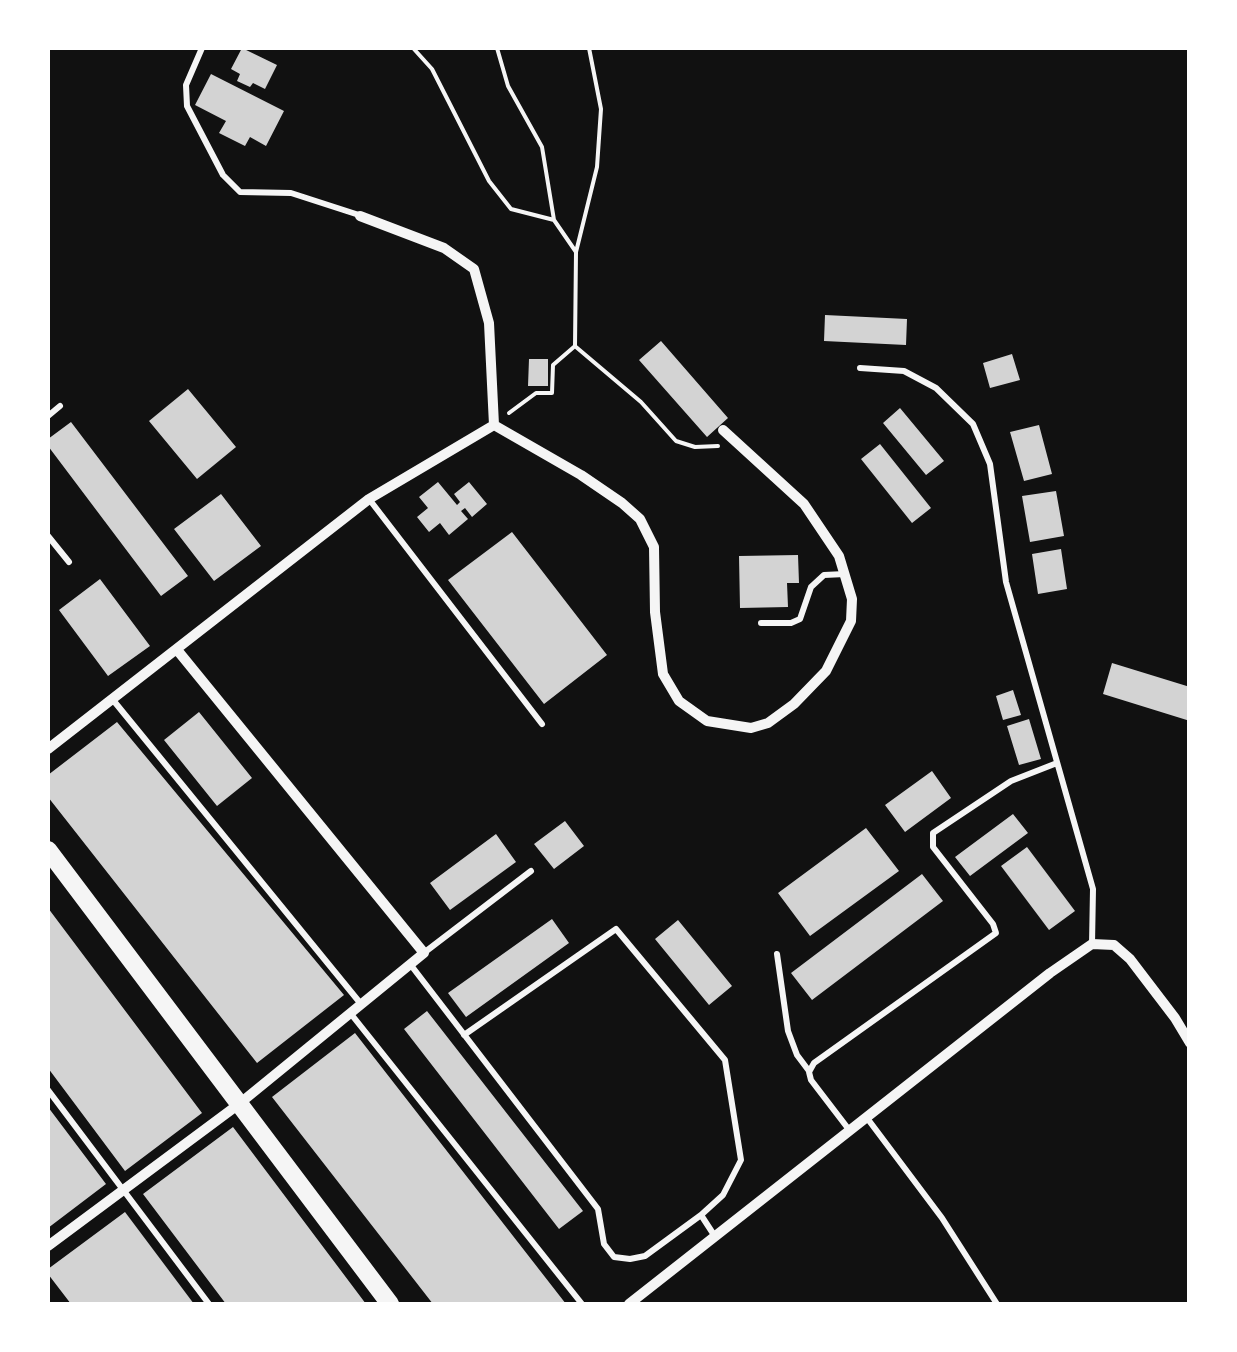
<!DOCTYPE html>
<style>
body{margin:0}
#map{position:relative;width:1237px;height:1352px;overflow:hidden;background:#111;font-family:Montserrat,sans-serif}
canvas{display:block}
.frame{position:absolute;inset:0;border:50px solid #fff;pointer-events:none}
</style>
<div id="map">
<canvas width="1237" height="1352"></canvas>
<div class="frame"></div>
</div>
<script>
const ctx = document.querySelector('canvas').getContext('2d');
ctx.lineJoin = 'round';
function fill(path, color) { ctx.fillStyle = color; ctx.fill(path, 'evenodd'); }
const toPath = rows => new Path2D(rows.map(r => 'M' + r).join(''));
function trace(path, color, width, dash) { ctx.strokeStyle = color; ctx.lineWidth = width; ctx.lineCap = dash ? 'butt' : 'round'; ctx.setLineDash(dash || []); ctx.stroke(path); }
fill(toPath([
 [242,48,277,65,265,89,253,83,250,87,237,81,240,74,231,69],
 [211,74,284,111,266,146,250,137,245,146,219,133,226,121,195,105],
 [825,315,907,319,906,345,824,341],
 [661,341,728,418,707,437,639,360],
 [1012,354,1020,380,990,388,983,363],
 [529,359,548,359,548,386,528,386],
 [188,389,236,447,197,479,149,421],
 [900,408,944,461,926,475,883,423],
 [71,422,188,576,161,596,48,446,48,439],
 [1039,425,1052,474,1024,481,1010,432],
 [880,444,931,508,912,523,861,459],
 [438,482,457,505,460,502,454,494,469,482,487,504,472,517,465,508,461,511,468,519,449,535,440,523,429,532,417,517,428,508,419,497],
 [1056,491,1064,536,1030,542,1022,496],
 [221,494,261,546,214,581,174,529],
 [512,532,607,655,544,704,448,580],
 [1061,549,1067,589,1038,594,1032,554],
 [798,555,799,583,787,583,788,607,740,608,739,556],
 [100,579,150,646,108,676,59,610],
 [1112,663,1190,687,1190,721,1103,694],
 [1013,690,1021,715,1003,720,996,696],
 [199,712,252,778,217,806,164,740],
 [1029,719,1041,759,1019,765,1007,726],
 [117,722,344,995,257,1063,48,797,48,775],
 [932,771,951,798,905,832,885,805],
 [1013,814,1028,833,970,876,955,857],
 [565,821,584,846,554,869,534,844],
 [866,828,899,871,810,936,778,893],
 [496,834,516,862,450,910,430,883],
 [1027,847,1075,911,1049,930,1001,866],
 [922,874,943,901,812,1000,791,973],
 [48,908,202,1113,125,1171,48,1068],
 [552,919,569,943,466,1017,448,993],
 [678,920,732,986,709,1005,655,939],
 [427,1011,583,1211,559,1229,404,1029],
 [355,1033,566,1304,433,1304,272,1097],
 [48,1107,106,1184,48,1228],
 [233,1127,366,1304,226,1304,143,1194],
 [125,1212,194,1304,71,1304,48,1274,48,1269]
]), '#d3d3d3');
trace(toPath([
 [413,48,432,69,489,181,511,209,554,220],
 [497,48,508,86,542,147,554,220,576,252],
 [576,347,641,402,676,441,695,447,718,446],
 [509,413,536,393,552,393,553,365,575,346,576,252,597,167,601,109,589,48]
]), '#f5f5f5', 4);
trace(toPath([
 [202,48,186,85,187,106,223,175,240,192,291,193,359,215],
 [860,368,904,371,936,388,973,424,990,464,1006,582,1093,889,1092,944],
 [48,416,60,406],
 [369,499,542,724],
 [48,536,69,562],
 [761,623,791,623,800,619,811,587,824,575,845,574],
 [113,700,361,1004],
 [425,952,531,871],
 [777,954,788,1031,797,1055,809,1071],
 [410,964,598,1209,604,1244,614,1257,630,1259,645,1256,701,1215],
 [351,1014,582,1304],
 [464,1035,616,929,725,1060,741,1160,723,1195,701,1215,714,1235],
 [48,1090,209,1304],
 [867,1118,942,1218,997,1304],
 [850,1131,811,1080,809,1072,814,1063,996,933,993,924,933,847,933,833,1011,781,1057,763]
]), '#f5f5f5', 6);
trace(toPath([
 [360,216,444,248,474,269,489,323,494,425],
 [494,425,581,475,622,503,640,519,654,547,655,612,663,674,679,701,707,721,751,728,768,723,794,704,826,671,851,621,852,599,839,556,804,504,723,430],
 [48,749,369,499,494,425],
 [48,1246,239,1104,424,953,178,651],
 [629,1304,1050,973,1092,944,1114,945,1130,959,1175,1018,1190,1043]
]), '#f5f5f5', 10);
trace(toPath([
 [48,850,390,1304]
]), '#f5f5f5', 18);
</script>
